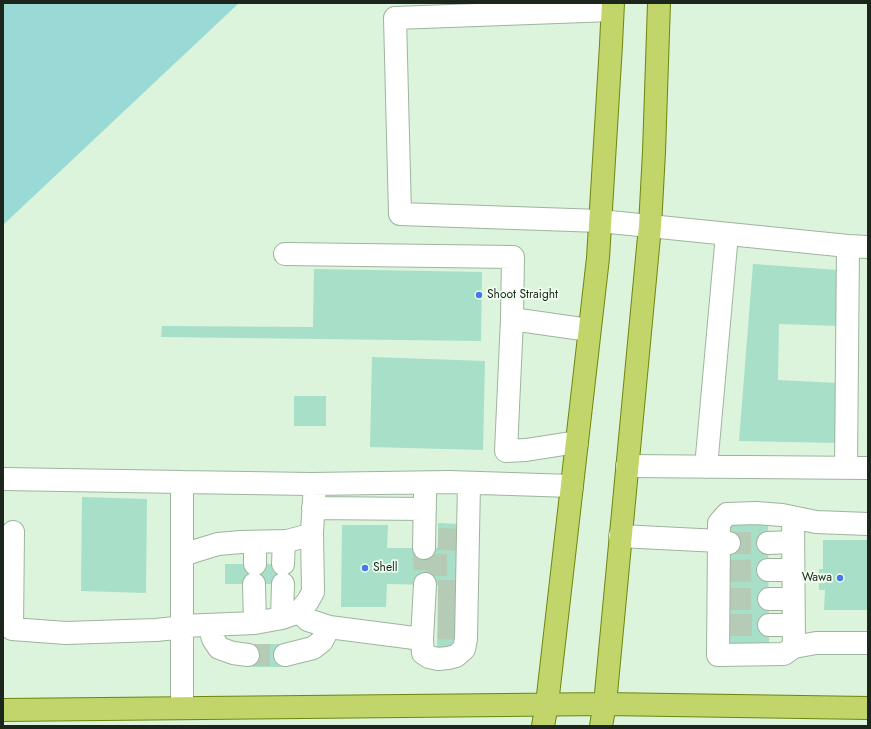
<!DOCTYPE html>
<style>
body{margin:0}
#map{position:relative;width:871px;height:729px;overflow:hidden;background:#dbf4db;font-family:Jost,sans-serif}
canvas{display:block}
.frame{position:absolute;inset:0;border:4px solid #1d261d;pointer-events:none}
</style>
<div id="map">
<canvas width="871" height="729"></canvas>
<div class="frame"></div>
</div>
<script>
const ctx = document.querySelector('canvas').getContext('2d');
ctx.lineJoin = 'round';
function fill(path, color) { ctx.fillStyle = color; ctx.fill(path, 'evenodd'); }
const toPath = rows => new Path2D(rows.map(r => 'M' + r).join(''));
function trace(path, color, width, dash) { ctx.strokeStyle = color; ctx.lineWidth = width; ctx.lineCap = dash ? 'butt' : 'round'; ctx.setLineDash(dash || []); ctx.stroke(path); }
function label(font, color, halo, rows, align = 'center') {
  ctx.font = font + ' Jost,sans-serif'; ctx.lineWidth = 3.5; ctx.setLineDash([]); ctx.textBaseline = 'middle'; ctx.strokeStyle = halo; ctx.fillStyle = color; for (const [text, x, y, turn = 0] of rows) {
    ctx.save(); ctx.translate(x, y); ctx.rotate((+turn || 0) * Math.PI / 180); ctx.textAlign = isNaN(turn) ? turn : align; if (halo) ctx.strokeText(text, 0, 0); ctx.fillText(text, 0, 0); ctx.restore();
  }
}
fill(toPath([
 [3,3,239,3,3,225]
]), '#99d9d6');
fill(toPath([
 [753,264,838,270,837,326,779,324,778,380,837,383,836,443,739,441],
 [314,269,482,272,481,341,161,337,162,326,313,327],
 [372,357,485,361,483,450,370,447],
 [294,396,326,396,326,426,294,426],
 [82,497,147,499,146,593,81,591],
 [438,523,461,524,459,649,437,649,438,585,387,584,386,607,341,607,342,525,388,525,387,548,438,548],
 [768,524,769,647,730,648,729,525],
 [823,540,868,540,868,610,824,610,825,590,819,590,819,569,823,569],
 [225,564,290,564,290,584,225,584],
 [248,644,285,644,285,667,247,667]
]), '#a7dfc9');
trace(toPath([
 [438,539,460,540],
 [729,543,768,543],
 [424,548,425,584],
 [425,565,460,565],
 [729,571,768,570],
 [438,591,460,591],
 [729,599,769,599],
 [438,609,460,609],
 [730,625,769,625],
 [438,628,459,629],
 [248,655,285,655]
]), '#b5cbb5', 22, [22, 11]);
const minor = toPath([
 [612,10,395,18,400,214,600,221,848,246,868,247],
 [285,254,513,257,512,319,589,330],
 [512,319,506,451,526,450,577,442],
 [627,466,868,468],
 [706,467,727,234],
 [846,468,848,246],
 [3,479,182,482],
 [313,508,425,509],
 [793,518,794,647],
 [13,532,12,629,66,633,156,630,175,628,182,626,255,623,282,618,299,612,308,601,313,592,312,532],
 [620,536,719,541,718,655,784,654,794,647,816,643,868,643],
 [255,542,255,564],
 [729,543,719,541,719,523,727,514,756,513,782,515,816,522,868,524],
 [768,543,793,542],
 [424,548,425,494],
 [182,555,218,544,241,542,287,541,306,536,312,532,315,484],
 [283,564,284,541],
 [768,570,793,570],
 [254,584,255,623],
 [769,599,793,599],
 [299,612,308,620,329,627,422,639,423,653,429,657,438,659,448,658,456,656,464,649,466,639,469,483],
 [282,618,283,584],
 [209,625,213,639,219,648,233,653,248,655],
 [769,625,793,625],
 [422,639,425,584],
 [285,655,313,648,322,641,329,627],
 [182,708,182,482,311,484,449,482,572,486]
]);
const major = toPath([
 [3,710,605,704,868,708],
 [543,726,547,704,598,258,611,45,613,3],
 [601,726,605,704,650,226,654,152,659,3]
]);
trace(minor, '#9db59d', 24);
trace(major, '#6e860e', 24);
trace(minor, '#fff', 22);
trace(major, '#c2d56a', 22);
for (const [x, y, r, color] of [
 [479,295,4,"#4778ea"],
 [365,568,4,"#4778ea"],
 [840,578,4,"#4778ea"]
]) { const dot = new Path2D(); dot.arc(x, y, r, 0, 2 * Math.PI); ctx.fillStyle = color; ctx.fill(dot); trace(dot, '#effeef', 1.5); }
label('12px', '#1d261d', '#effeef', [
 ["Shoot Straight",487,295],
 ["Shell",373,568],
 ["Wawa",832,578,"right"]
], 'left');
</script>
